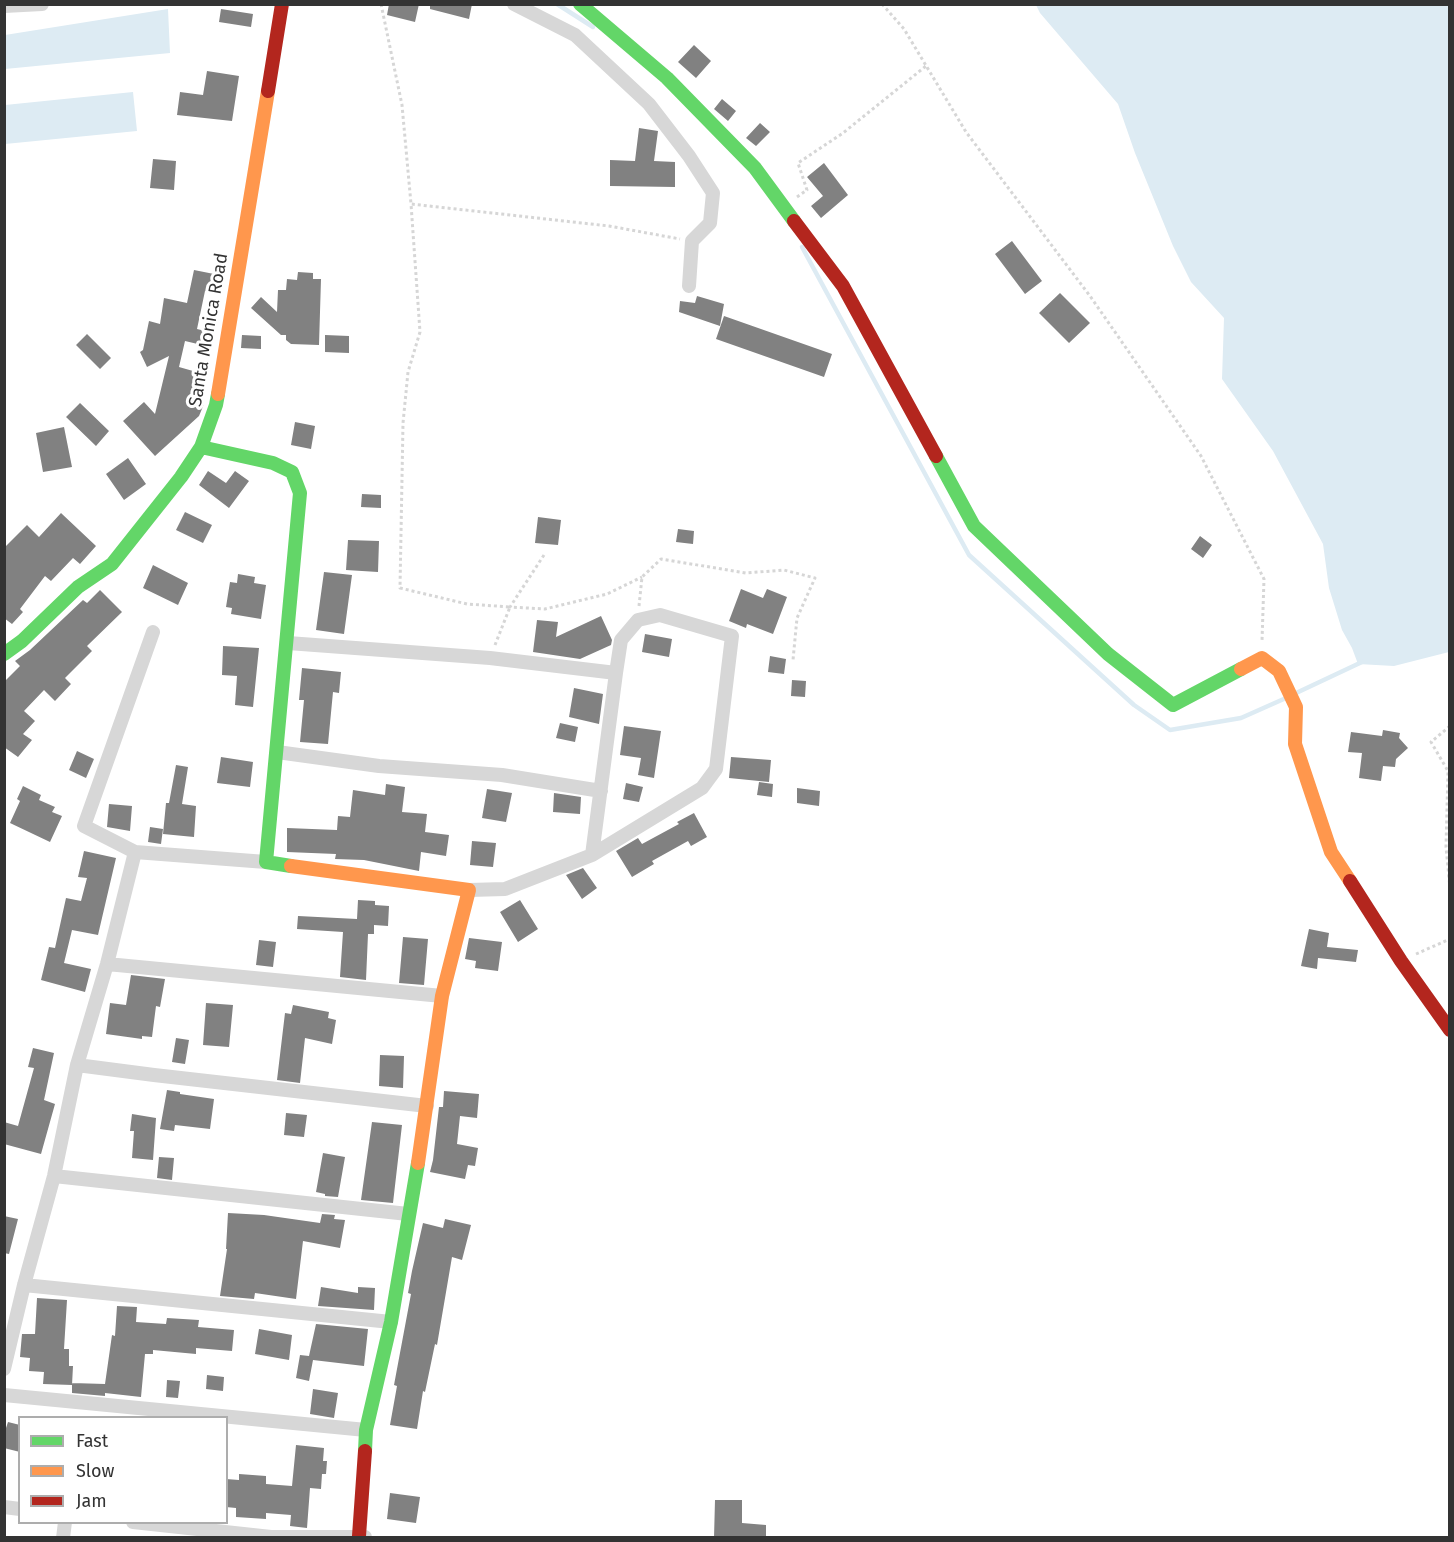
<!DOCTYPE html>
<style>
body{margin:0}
#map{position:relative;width:1454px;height:1542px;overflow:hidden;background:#fff;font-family:"Fira Sans",sans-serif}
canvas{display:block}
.frame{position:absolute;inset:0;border:6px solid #333;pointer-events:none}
.legend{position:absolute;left:18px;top:1416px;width:210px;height:108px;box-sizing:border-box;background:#fff;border:2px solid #adadad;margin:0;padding:8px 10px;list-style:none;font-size:18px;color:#333}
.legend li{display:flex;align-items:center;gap:12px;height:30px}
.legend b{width:30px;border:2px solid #adadad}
</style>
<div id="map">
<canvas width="1454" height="1542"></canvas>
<div class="frame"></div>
<ul class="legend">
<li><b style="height:8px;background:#63d668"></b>Fast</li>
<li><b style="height:8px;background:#ff974d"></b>Slow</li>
<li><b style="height:8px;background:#b3261e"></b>Jam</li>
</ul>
</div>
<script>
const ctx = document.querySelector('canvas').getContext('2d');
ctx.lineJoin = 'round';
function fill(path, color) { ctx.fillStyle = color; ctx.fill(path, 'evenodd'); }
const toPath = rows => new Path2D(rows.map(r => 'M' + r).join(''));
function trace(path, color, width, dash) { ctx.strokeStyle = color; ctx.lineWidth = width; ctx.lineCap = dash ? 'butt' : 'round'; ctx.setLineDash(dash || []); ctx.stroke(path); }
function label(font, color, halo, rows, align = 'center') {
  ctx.font = font + ' "Fira Sans",sans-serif'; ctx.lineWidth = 6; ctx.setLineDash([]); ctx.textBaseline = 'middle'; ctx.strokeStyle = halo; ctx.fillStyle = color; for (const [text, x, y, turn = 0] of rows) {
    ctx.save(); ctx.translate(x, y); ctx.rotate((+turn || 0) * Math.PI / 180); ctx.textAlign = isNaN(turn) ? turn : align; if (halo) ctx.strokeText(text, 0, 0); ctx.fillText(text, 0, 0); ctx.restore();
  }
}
fill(toPath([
 [1036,5,1449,5,1449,652,1394,666,1358,664,1352,648,1342,630,1329,588,1323,544,1273,451,1222,379,1224,318,1191,282,1173,246,1135,153,1118,104,1040,13],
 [168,9,170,53,5,69,5,35],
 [133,92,137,131,5,144,5,105]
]), '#ddebf3');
trace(toPath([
 [557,4,593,27],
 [802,247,969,555,1134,705,1170,730,1241,718,1286,698],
 [1294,694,1362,662]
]), '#ddebf3', 4.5);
fill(toPath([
 [389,4,419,4,415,22,387,15],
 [430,4,472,4,469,19,430,9],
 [221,9,253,14,251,27,219,22],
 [694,45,711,61,696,78,678,62],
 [207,71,239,76,232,121,177,115,180,92,203,95],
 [722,99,736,111,728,121,714,109],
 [760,123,770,132,756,146,746,138],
 [639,128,658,131,654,161,675,162,675,187,610,186,610,160,635,161],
 [153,159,176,161,174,190,150,188],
 [824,163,848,195,821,218,811,206,823,196,807,177],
 [1012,241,1042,281,1025,294,995,254],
 [194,270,219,275,216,293,205,291,197,329,205,331,202,345,185,341,179,367,200,373,194,400,204,404,199,416,155,456,123,421,144,402,155,414,169,356,147,367,140,352,143,350,149,321,160,324,164,298,187,303],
 [298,272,313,273,313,279,321,279,319,345,291,344,286,340,286,335,281,335,251,308,261,297,277,312,278,290,286,290,287,279,297,280],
 [1060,293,1090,323,1069,343,1039,313],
 [697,296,724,304,720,326,679,312,680,301,695,303],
 [724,316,832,354,824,377,716,339],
 [87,334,111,358,100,369,76,345],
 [242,335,261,336,261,349,241,348],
 [325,335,349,336,349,353,325,352],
 [80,403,109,431,96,446,66,417],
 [295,422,315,426,311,449,291,445],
 [64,427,72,467,43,472,36,433],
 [128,458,146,484,124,500,106,474],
 [208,471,226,483,235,471,249,481,229,508,199,485],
 [362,494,381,495,381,508,361,507],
 [185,512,212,525,203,543,176,530],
 [61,513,96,546,80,564,73,558,51,581,45,576,20,609,23,612,12,624,4,618,4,548,27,525,39,537],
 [538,517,561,520,558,545,535,543],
 [678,529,694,531,693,544,676,542],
 [1200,536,1212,545,1203,558,1191,549],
 [348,540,379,541,378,572,346,570],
 [153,565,188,583,178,605,143,588],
 [324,572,352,575,344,634,316,630],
 [238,574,255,577,254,583,266,585,261,619,231,614,232,608,226,607,230,582,237,583],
 [741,589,763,598,767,589,787,597,773,634,747,624,746,628,729,621],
 [100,590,122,612,87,646,92,651,65,678,71,684,55,701,44,690,24,711,35,721,23,734,32,740,18,757,4,747,4,682,20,666,15,661,30,650,83,600,87,603],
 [601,616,612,640,611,645,580,659,533,652,537,620,558,622,556,637],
 [645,634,672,639,669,657,642,652],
 [223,646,259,648,253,707,235,705,237,676,222,675],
 [770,656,786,659,784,674,768,672],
 [302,668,341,672,339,693,333,692,328,744,300,742,304,700,299,700],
 [792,680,806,681,805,697,791,696],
 [574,688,603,694,599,724,569,717],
 [560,723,578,727,575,742,556,738],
 [624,726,661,731,654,778,638,775,641,758,620,755],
 [1383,730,1400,733,1399,738,1408,748,1396,759,1395,767,1383,766,1381,781,1359,778,1362,753,1348,752,1351,732,1382,736],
 [77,751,94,759,86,778,69,770],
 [221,757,253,762,250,787,217,783],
 [731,757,771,760,769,782,729,778],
 [176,765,188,767,182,804,196,806,194,837,163,834,166,803,169,803],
 [759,782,773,784,772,797,757,795],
 [626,783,643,787,639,802,623,799],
 [386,784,405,787,402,812,427,814,425,832,449,835,446,856,421,852,419,871,364,860,335,859,336,854,287,852,287,828,337,830,338,816,350,817,353,790,385,795],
 [23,786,41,795,39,800,55,807,52,812,62,816,50,842,10,823,20,801,17,799],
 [797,788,820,791,819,806,797,803],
 [487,789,512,793,506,822,482,818],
 [554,793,581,797,580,814,553,812],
 [109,804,132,806,130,831,107,827],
 [694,813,707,837,691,846,688,841,652,861,654,864,632,877,616,851,638,838,642,844,679,824,677,822],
 [150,827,163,829,161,844,148,842],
 [472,841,496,843,493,867,470,865],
 [84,851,116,858,98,935,72,930,64,963,91,969,85,992,41,980,49,947,55,948,66,898,81,901,87,878,78,877],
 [583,868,597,888,582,899,566,875],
 [358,900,375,901,375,905,389,906,388,926,374,925,374,934,368,934,366,980,340,977,343,932,297,929,298,916,357,919],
 [520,900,538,929,518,942,500,912],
 [1309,929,1329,933,1327,947,1358,950,1356,962,1318,958,1317,969,1301,966],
 [403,937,428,939,424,985,399,983],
 [469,938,502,942,498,971,475,968,476,961,465,959],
 [259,940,276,942,273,967,256,965],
 [131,975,165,979,160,1007,156,1006,152,1037,142,1036,142,1039,106,1034,110,1003,126,1005],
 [206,1003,233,1005,229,1047,203,1045],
 [293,1005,329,1012,328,1018,336,1020,332,1044,305,1038,300,1083,277,1080,285,1013,291,1014],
 [176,1038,189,1040,185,1064,172,1062],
 [33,1048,54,1053,44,1100,55,1104,41,1154,4,1144,4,1122,18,1126,34,1068,28,1067],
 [380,1055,404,1056,403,1088,379,1086],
 [167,1090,180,1092,180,1094,214,1099,210,1129,175,1125,174,1131,160,1129],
 [444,1091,479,1094,477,1118,460,1116,457,1144,478,1148,475,1166,468,1165,465,1179,430,1172,433,1160,439,1107,443,1107],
 [286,1113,307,1115,304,1137,284,1135],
 [132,1114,156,1118,153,1160,132,1158,134,1131,130,1131],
 [372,1122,402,1125,393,1203,361,1200],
 [323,1153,345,1157,338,1197,325,1196,325,1194,316,1192],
 [159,1157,174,1158,172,1180,157,1178],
 [228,1213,264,1215,320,1223,322,1214,335,1215,334,1219,345,1220,340,1248,303,1241,296,1299,255,1293,254,1299,220,1296,227,1249,226,1249],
 [4,1216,18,1219,9,1254,4,1253],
 [445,1219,471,1225,462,1260,452,1257,437,1345,435,1344,425,1392,423,1391,417,1429,390,1425,397,1386,394,1385,411,1294,408,1293,412,1271,423,1223,443,1228],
 [321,1287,358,1293,358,1287,375,1288,374,1310,318,1306],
 [37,1298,67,1300,64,1349,69,1349,69,1366,73,1366,72,1385,43,1384,44,1372,29,1371,30,1358,20,1357,22,1334,35,1334],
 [117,1306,137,1307,136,1322,166,1324,167,1318,199,1320,198,1327,234,1330,232,1351,196,1348,196,1354,153,1350,153,1354,145,1354,141,1397,105,1393,105,1396,72,1393,72,1383,105,1384,112,1335,115,1336],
 [316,1324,368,1329,364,1366,313,1360,309,1381,296,1378,300,1355,309,1356],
 [259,1329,292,1335,289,1360,255,1354],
 [207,1375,224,1377,223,1391,206,1389],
 [167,1380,180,1381,178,1398,166,1397],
 [313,1389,338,1393,334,1418,310,1414],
 [8,1422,20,1425,20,1452,4,1448,4,1434],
 [296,1445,324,1448,323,1461,327,1461,326,1474,322,1474,321,1489,310,1488,307,1528,290,1526,291,1515,266,1513,266,1519,236,1517,236,1508,226,1507,226,1479,239,1480,239,1474,266,1476,266,1484,292,1486],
 [390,1493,420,1497,416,1523,387,1519],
 [715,1500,742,1500,742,1523,766,1525,766,1538,714,1538]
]), '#818181');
trace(toPath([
 [381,4,402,105,411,204],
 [882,4,904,29,966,132,1090,296,1201,456,1264,579,1262,641],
 [797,197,807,190,798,163,843,133,926,66],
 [544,555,510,607,545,609,607,594,642,577],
 [639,606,642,577,661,559,746,573,784,570,815,578,797,618,793,660],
 [495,645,510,607,467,604,400,588,403,423,408,372,420,332,411,204,609,226,680,239],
 [1450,726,1431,742,1448,771,1446,847,1450,888],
 [1416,954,1450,939]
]), '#d6d6d6', 3, [3, 3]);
trace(toPath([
 [514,4,575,35,649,104,689,156,713,193,710,223,692,241,689,286],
 [4,6,42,4],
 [153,632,84,826,135,852,266,862],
 [288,643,490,658,616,673,592,855],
 [277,752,379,766,502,775,601,791],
 [469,890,505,889,592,855,702,788,716,769,732,636,660,615,638,620,621,640,616,673],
 [107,964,442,996],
 [77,1065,154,1075,427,1106],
 [54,1176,408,1214],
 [24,1285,391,1322],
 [4,1369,24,1285,54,1176,77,1065,107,964,135,852],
 [4,1395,366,1430],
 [4,1507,20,1509],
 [133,1522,271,1537,365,1537],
 [63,1538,65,1522]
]), '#d7d7d7', 14);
trace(toPath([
 [580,4,667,78,755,168,794,221],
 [201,447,273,463,292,472,300,493,266,862,291,866],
 [936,456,974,526,1108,654,1173,705,1241,669],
 [4,654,22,641,78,587,112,564,181,477,201,447,216,405,218,394],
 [365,1451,366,1430,391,1322,418,1163]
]), '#63d668', 14);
trace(toPath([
 [218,394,268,91],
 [1241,669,1262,658,1279,671,1296,707,1295,744,1331,852,1350,881],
 [291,866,469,890,442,996,418,1163]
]), '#ff974d', 14);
trace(toPath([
 [268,91,282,4],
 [794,221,843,286,936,456],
 [1350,881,1401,961,1450,1030],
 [359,1536,365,1451]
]), '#b3261e', 14);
label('18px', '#333', '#fff', [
 ["Santa Monica Road",209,330,-80]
]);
</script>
